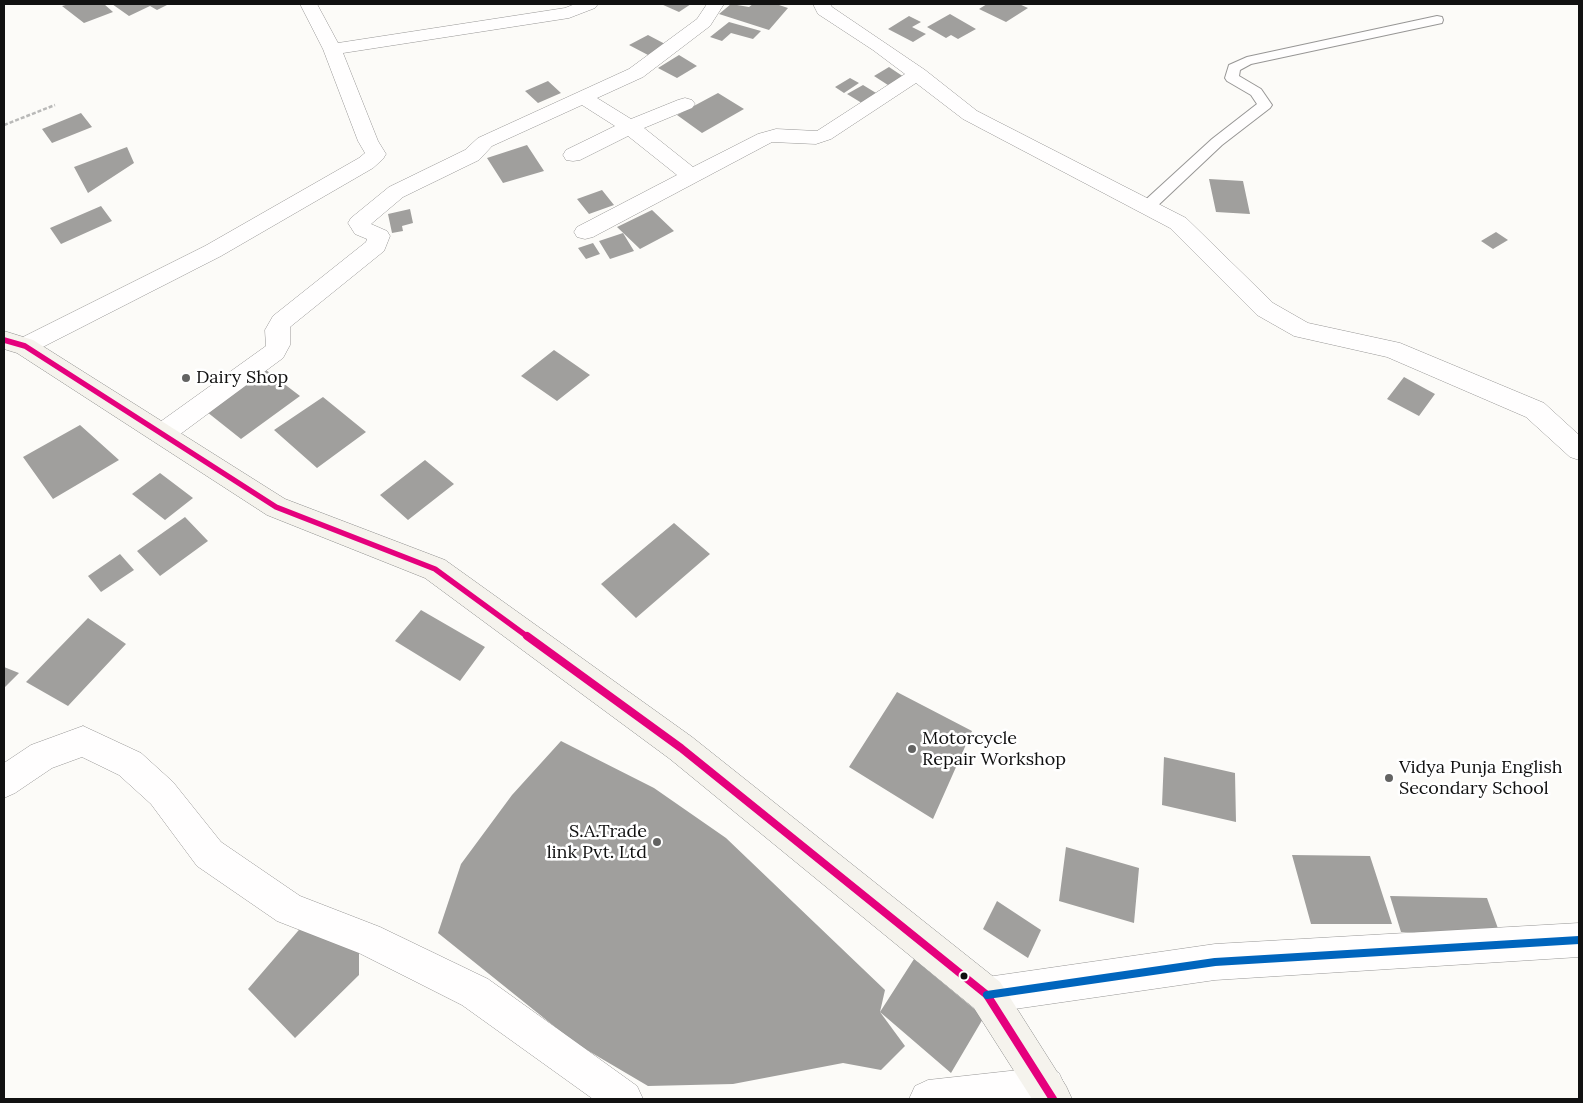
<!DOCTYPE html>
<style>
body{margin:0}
#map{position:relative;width:1583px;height:1103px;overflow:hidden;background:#fcfbf8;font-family:Lora,serif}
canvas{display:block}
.frame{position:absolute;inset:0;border:5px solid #111;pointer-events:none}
</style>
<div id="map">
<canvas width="1583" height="1103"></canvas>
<div class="frame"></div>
</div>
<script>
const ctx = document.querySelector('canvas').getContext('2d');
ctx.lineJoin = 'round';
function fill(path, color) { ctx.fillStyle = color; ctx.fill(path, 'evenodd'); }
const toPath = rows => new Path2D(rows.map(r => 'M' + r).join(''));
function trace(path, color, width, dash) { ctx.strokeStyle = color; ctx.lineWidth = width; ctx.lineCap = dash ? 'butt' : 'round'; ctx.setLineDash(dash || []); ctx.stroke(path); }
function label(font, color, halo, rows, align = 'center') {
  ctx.font = font + ' Lora,serif'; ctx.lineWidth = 5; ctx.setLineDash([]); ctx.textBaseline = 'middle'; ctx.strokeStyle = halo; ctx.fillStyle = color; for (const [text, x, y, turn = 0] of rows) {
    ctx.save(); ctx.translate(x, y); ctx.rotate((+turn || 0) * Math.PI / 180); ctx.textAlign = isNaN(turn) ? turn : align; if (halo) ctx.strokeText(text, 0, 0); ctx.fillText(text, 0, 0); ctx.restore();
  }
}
fill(toPath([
 [69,4,104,4,113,12,84,23,62,6],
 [112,4,169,4,157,10,150,6,129,16],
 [661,4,691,4,679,12],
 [731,4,749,7,753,4,776,4,788,8,769,30,719,14],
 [987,4,1019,4,1028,8,1006,22,979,9],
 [950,14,976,29,958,39,951,35,946,38,927,27],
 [909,16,921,22,912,27,926,34,913,42,888,29],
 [729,22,761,31,753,39,731,33,722,41,710,37],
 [648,35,667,45,648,55,629,45],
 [679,55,697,66,677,78,658,68],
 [889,67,907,79,891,87,874,76],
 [850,78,859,83,844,93,835,87],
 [548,81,561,93,538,103,525,91],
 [863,85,881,96,865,105,847,94],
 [718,93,744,109,702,133,677,115],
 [81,113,92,127,52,143,42,129],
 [527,145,544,171,503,183,487,158],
 [127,147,134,163,88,193,74,167],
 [1209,179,1243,181,1250,214,1216,212],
 [602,190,614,205,589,214,577,199],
 [101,206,112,221,61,244,50,228],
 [410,209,413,223,402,226,403,231,392,233,388,214],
 [652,210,674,231,640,249,617,227],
 [1496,232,1508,240,1493,249,1481,241],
 [623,233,634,251,610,259,599,241],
 [593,243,600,254,586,259,578,248],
 [554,350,590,375,557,401,521,376],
 [266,370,300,396,241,439,207,412],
 [1404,377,1435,394,1419,416,1387,399],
 [323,397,366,432,317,468,274,430],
 [80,425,119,460,53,499,23,457],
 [425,460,454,484,408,520,380,495],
 [160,473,193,498,165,520,132,494],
 [185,517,208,541,160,576,137,551],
 [674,523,710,554,636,618,601,584],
 [120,554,134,570,101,592,88,576],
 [421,610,485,647,460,681,395,641],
 [88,618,126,644,68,706,26,682],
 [4,667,19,673,4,688],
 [897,692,972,731,933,819,849,767],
 [561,741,654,788,726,838,885,990,880,1012,914,959,984,1017,951,1073,880,1012,905,1046,881,1070,843,1063,733,1084,648,1086,575,1043,438,933,461,864,512,795],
 [1164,757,1235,773,1236,822,1162,805],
 [1066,847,1139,868,1134,923,1059,901],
 [1292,855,1370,856,1392,924,1311,924],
 [1390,896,1487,898,1500,934,1401,932],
 [997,901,1041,930,1028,958,983,929],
 [304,924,359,945,359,975,295,1038,248,989]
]), '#a09f9d');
const service = toPath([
 [1437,16,1442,17,1443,20,1442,23,1251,64,1240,70,1239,76,1261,89,1272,105,1270,108,1222,145,1152,211,1142,211,1139,207,1142,203,1212,139,1257,104,1251,95,1227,81,1225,78,1229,65,1247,57,1437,16]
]);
const minor = toPath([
 [300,4,317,4,338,43,565,8,575,4,598,4,595,8,569,18,343,53,378,141,386,154,383,159,373,168,221,256,33,352,25,355,17,352,13,346,17,340,205,246,359,158,365,153,358,141,323,49,300,4],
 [707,4,724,4,710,26,643,77,597,98,631,119,678,100,685,98,692,100,695,104,692,108,644,128,693,167,758,134,776,129,817,131,905,74,873,50,818,14,813,4,830,4,832,7,925,70,977,111,1186,218,1273,303,1308,323,1400,343,1544,403,1579,435,1579,460,1570,457,1526,417,1387,357,1294,336,1257,315,1170,228,963,119,916,83,831,139,816,144,772,142,593,237,585,239,577,237,574,232,577,227,677,175,628,136,580,160,573,161,566,160,563,155,566,150,615,126,582,105,492,146,479,160,403,197,371,224,387,231,390,236,384,251,290,327,290,345,283,358,171,441,162,444,153,441,149,434,153,427,266,346,265,330,273,316,366,242,367,239,355,234,348,223,351,218,389,187,465,150,478,138,629,69,697,19,707,4],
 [83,726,141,753,173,782,221,842,300,896,380,927,488,979,637,1086,643,1099,593,1099,462,1005,359,953,277,921,197,866,151,804,119,775,82,757,52,768,15,793,4,798,4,763,31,745,83,726],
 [1579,923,1579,957,1215,980,987,1013,974,1008,969,995,974,982,987,977,1215,944,1579,923],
 [1046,1067,1059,1073,1065,1086,1059,1099,909,1099,915,1086,928,1080,1046,1067]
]);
const secondary = toPath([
 [4,331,33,340,285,499,445,560,692,737,1000,982,1066,1086,1072,1099,1032,1099,974,1008,670,759,425,578,267,515,17,353,4,349,4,331]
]);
trace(service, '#979695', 2);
trace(minor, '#979695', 1);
trace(secondary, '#8d8d8c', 1);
trace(toPath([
 [4,125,55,105]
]), '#b9b9b8', 2.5, [4, 2]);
fill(service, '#fffefe');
fill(minor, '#fffefe');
fill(secondary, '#f5f3ed');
trace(toPath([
 [4,340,25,346,276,507,435,569,528,637]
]), '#e5007d', 5.5);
trace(toPath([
 [527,636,681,748,987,995,1053,1099]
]), '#e5007d', 8);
trace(toPath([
 [987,995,1215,962,1579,940]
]), '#0065bd', 8);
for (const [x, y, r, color] of [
 [186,378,5,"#636362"],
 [912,749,5,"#636362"],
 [1389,778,5,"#636362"],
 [657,842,5,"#636362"],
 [964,976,4.5,"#111"]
]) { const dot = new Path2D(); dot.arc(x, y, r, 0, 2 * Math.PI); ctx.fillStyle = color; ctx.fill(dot); trace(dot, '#fff', 2); }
label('18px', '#111', '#fff', [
 ["Dairy Shop",196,378],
 ["Motorcycle",922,739],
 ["Repair Workshop",922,760],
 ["Vidya Punja English",1399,768],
 ["Secondary School",1399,789],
 ["S.A.Trade",647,832,"right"],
 ["link Pvt. Ltd",647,853,"right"]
], 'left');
</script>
